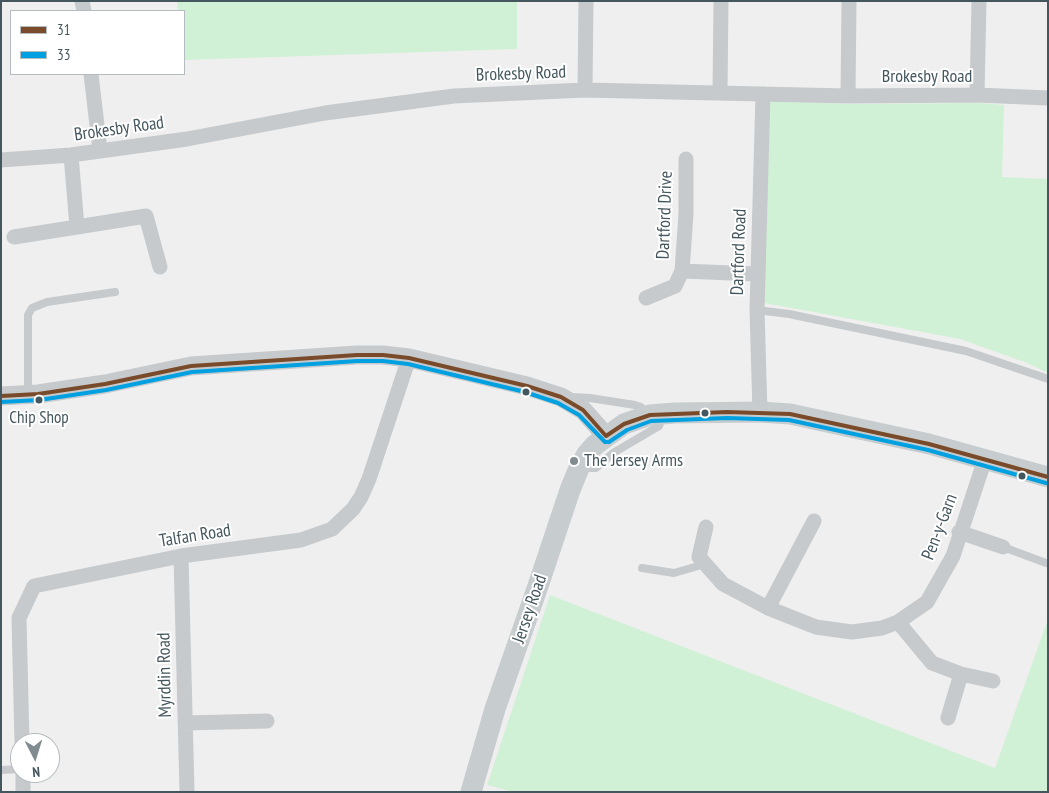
<!DOCTYPE html>
<style>
body{margin:0}
#map{position:relative;width:1049px;height:793px;overflow:hidden;background:#f0efef;font-family:"PT Sans Narrow",sans-serif}
canvas{display:block}
.frame{position:absolute;inset:0;border:2px solid #45575e;pointer-events:none}
.legend{position:absolute;left:10px;top:10px;width:175px;height:65px;box-sizing:border-box;background:#fff;border:1px solid #b5bcbf;margin:0;padding:6px 9px;list-style:none;font-size:15px;color:#45575e}
.legend li{display:flex;align-items:center;gap:10px;height:25px}
.legend b{width:25px;border:1px solid #b5bcbf}
.north{position:absolute;left:10px;top:733px;width:50px;height:50px;box-sizing:border-box;background:#fff;border:1px solid #b5bcbf;border-radius:50%;rotate:175deg;font-size:14px;font-weight:700;line-height:20px;text-align:center;color:#45575e}
.north::after{content:'';display:block;margin:auto;width:18px;height:22px;background:#818c91;clip-path:polygon(50% 0,100% 100%,50% 72%,0 100%)}
</style>
<div id="map">
<canvas width="1049" height="793"></canvas>
<div class="frame"></div>
<ul class="legend">
<li><b style="height:6px;background:#7a4b2a"></b>31</li>
<li><b style="height:6px;background:#00a0e1"></b>33</li>
</ul>
<div class="north">N</div>
</div>
<script>
const ctx = document.querySelector('canvas').getContext('2d');
ctx.lineJoin = 'round';
function fill(path, color) { ctx.fillStyle = color; ctx.fill(path, 'evenodd'); }
const toPath = rows => new Path2D(rows.map(r => 'M' + r).join(''));
function trace(path, color, width, dash) { ctx.strokeStyle = color; ctx.lineWidth = width; ctx.lineCap = dash ? 'butt' : 'round'; ctx.setLineDash(dash || []); ctx.stroke(path); }
function label(font, color, halo, rows, align = 'center') {
  ctx.font = font + ' "PT Sans Narrow",sans-serif'; ctx.lineWidth = 4; ctx.setLineDash([]); ctx.textBaseline = 'middle'; ctx.strokeStyle = halo; ctx.fillStyle = color; for (const [text, x, y, turn = 0] of rows) {
    ctx.save(); ctx.translate(x, y); ctx.rotate((+turn || 0) * Math.PI / 180); ctx.textAlign = isNaN(turn) ? turn : align; if (halo) ctx.strokeText(text, 0, 0); ctx.fillText(text, 0, 0); ctx.restore();
  }
}
fill(toPath([
 [177,1,517,1,517,49,185,60,184,11,178,11],
 [769,101,848,104,980,103,1004,105,1002,177,1048,179,1048,373,1027,363,960,339,764,303],
 [550,595,995,768,1048,619,1048,792,513,792,487,785]
]), '#d1f1d6');
trace(toPath([
 [757,310,789,314,966,351,1048,379],
 [28,395,28,315,32,308,47,302,115,292],
 [571,397,590,398,635,405,641,407,648,414],
 [582,468,596,468,613,453,659,426,663,416],
 [1003,547,1046,563],
 [642,568,674,573,705,564],
 [1,770,20,769]
]), '#c6cacc', 8);
trace(toPath([
 [82,1,84,11],
 [91,74,100,151],
 [585,90,586,1],
 [720,92,721,1],
 [977,95,979,1],
 [848,96,849,1],
 [71,155,77,227],
 [1,160,71,155,187,139,325,113,454,96,585,90,848,96,977,95,1048,98],
 [14,237,146,216,160,267],
 [682,271,757,274],
 [646,298,675,286,682,271,686,214,686,159],
 [760,412,757,310,763,94],
 [706,527,699,557,723,584,768,608,816,627,852,632,882,628,898,622,927,602,953,556,985,459],
 [959,532,1003,547],
 [181,556,187,792],
 [768,608,814,521],
 [898,622,932,663,961,674,993,681],
 [948,718,961,674],
 [185,723,267,721],
 [22,743,19,618,34,586,181,556,301,540,332,529,353,509,361,497,369,479,409,358],
 [23,773,23,792]
]), '#c6cacc', 15);
trace(toPath([
 [1,396,38,394,105,384,191,366,357,355,383,355,409,358,527,386,561,397,583,410,606,436]
]), '#c6cacc', 19);
trace(toPath([
 [471,792,495,709,538,586,570,490,579,468,587,454,595,445,624,424,650,415,675,413,760,412,790,414,929,444,1048,477]
]), '#c7cccf', 21);
trace(toPath([
 [1,396,38,394,105,384,191,366,357,355,383,355,409,358,527,386,561,397,583,410,606,436,624,424,650,415,727,412,790,414,929,444,1048,477]
]), '#7a4b2a', 4);
trace(toPath([
 [1,402,39,400,106,390,192,372,357,361,383,361,408,364,525,392,558,403,579,415,605,442,609,442,627,430,651,421,727,418,789,420,928,450,1046,483]
]), '#00a0e1', 4);
for (const [x, y, r, color] of [
 [526,392,4.5,"#45575e"],
 [39,400,4.5,"#45575e"],
 [705,413,4.5,"#45575e"],
 [574,461,5,"#818c91"],
 [1022,476,4.5,"#45575e"]
]) { const dot = new Path2D(); dot.arc(x, y, r, 0, 2 * Math.PI); ctx.fillStyle = color; ctx.fill(dot); trace(dot, '#fff', 2); }
label('17px', '#45575e', '#fff', [
 ["Chip Shop",39,418]
]);
label('18px', '#45575e', '#fff', [
 ["Brokesby Road",521,74,-2],
 ["Brokesby Road",927,77],
 ["Brokesby Road",119,129,-8],
 ["Dartford Drive",665,215,-88],
 ["Dartford Road",739,252,-88],
 ["Pen-y-Garn",940,527,-69],
 ["Talfan Road",195,536,-9],
 ["Jersey Road",530,609,-71],
 ["Myrddin Road",165,675,-91]
]);
label('18px', '#45575e', '#fff', [
 ["The Jersey Arms",584,461]
], 'left');
</script>
